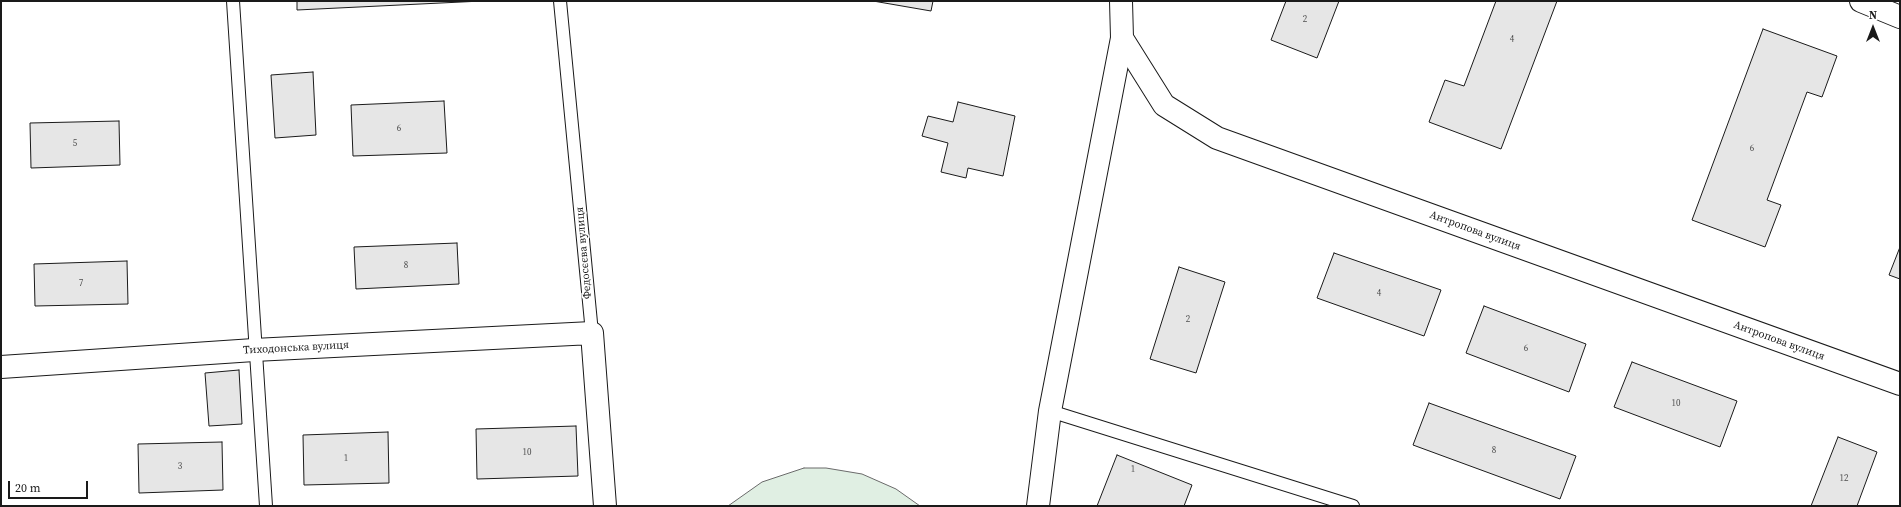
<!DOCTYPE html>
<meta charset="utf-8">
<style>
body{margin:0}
#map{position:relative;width:1901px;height:507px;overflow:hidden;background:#fff;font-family:"Source Serif 4",serif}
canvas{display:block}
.frame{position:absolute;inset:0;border:2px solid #1a1a1a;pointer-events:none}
.north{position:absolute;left:1853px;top:8px;width:40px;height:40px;-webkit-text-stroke:3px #fff;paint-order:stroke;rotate:0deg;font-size:11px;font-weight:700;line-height:16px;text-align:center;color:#1a1a1a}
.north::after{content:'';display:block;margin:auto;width:14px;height:18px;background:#1a1a1a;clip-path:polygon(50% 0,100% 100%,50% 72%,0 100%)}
.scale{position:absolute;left:8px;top:481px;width:80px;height:18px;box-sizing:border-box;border:2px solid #1a1a1a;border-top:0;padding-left:5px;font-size:12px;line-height:14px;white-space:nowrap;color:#1a1a1a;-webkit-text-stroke:3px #fff;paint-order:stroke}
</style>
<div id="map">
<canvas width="1901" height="507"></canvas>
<div class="frame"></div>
<div class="north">N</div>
<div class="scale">20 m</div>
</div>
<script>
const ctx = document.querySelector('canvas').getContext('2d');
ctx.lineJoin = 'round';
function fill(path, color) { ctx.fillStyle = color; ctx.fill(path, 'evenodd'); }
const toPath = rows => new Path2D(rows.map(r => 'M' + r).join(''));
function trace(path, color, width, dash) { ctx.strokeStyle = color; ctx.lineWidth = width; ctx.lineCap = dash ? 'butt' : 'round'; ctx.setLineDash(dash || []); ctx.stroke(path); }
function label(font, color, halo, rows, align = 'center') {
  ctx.font = font + ' "Source Serif 4",serif'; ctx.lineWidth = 3; ctx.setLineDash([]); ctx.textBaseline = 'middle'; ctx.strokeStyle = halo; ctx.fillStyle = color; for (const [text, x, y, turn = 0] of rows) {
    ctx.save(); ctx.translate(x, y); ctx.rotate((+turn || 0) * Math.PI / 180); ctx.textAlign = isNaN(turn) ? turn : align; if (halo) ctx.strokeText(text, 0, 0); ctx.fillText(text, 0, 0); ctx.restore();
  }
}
const green = toPath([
 [804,468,826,468,862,474,896,489,920,506,728,506,762,482,804,468]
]);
fill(green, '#e0efe3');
trace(green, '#6a6a6a', 1);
const building = toPath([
 [297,1,482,1,297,10,297,1],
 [873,1,933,1,931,11,873,1],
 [1286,1,1339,1,1317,58,1271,40,1286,1],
 [1496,1,1557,1,1501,149,1429,122,1445,80,1464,86,1496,1],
 [1763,29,1837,56,1822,97,1807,92,1767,200,1781,205,1765,247,1692,220,1763,29],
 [313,72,316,135,275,138,271,75,313,72],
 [444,101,447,153,353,156,351,105,444,101],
 [958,102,1015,116,1003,176,968,168,966,178,941,172,948,143,922,136,928,116,953,122,958,102],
 [119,121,120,165,31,168,30,123,119,121],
 [457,243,459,284,356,289,354,247,457,243],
 [1900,247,1900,279,1889,275,1900,247],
 [1334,253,1441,290,1424,336,1317,298,1334,253],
 [127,261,128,304,35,306,34,264,127,261],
 [1179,267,1225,282,1196,373,1150,359,1179,267],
 [1484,306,1586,344,1569,392,1466,353,1484,306],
 [1632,362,1737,401,1720,447,1614,407,1632,362],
 [239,370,242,424,209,426,205,373,239,370],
 [1429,403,1576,456,1560,499,1413,445,1429,403],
 [576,426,578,476,477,479,476,429,576,426],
 [388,432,389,483,304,485,303,435,388,432],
 [1838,437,1877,452,1857,506,1811,506,1838,437],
 [222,442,223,490,139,493,138,444,222,442],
 [1117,455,1192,485,1184,506,1097,506,1117,455]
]);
fill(building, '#e6e6e6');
trace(building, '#1a1a1a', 1);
const lane = toPath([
 [233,1,266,506],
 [560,1,592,333],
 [1050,411,1353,506]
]);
const street = toPath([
 [1861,1,1900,17],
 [1,367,254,350,592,333,605,506],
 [1038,506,1050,411,1122,38]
]);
const secondary = toPath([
 [1121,1,1122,38,1164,105,1217,138,1900,384]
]);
trace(lane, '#1a1a1a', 14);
trace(street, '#1a1a1a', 24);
trace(secondary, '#1a1a1a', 24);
trace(lane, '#fff', 12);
trace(street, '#fff', 22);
trace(secondary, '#fff', 22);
label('9px', '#4d4d4d', null, [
 ["2",1305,20],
 ["4",1512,40],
 ["6",399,129],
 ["5",75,144],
 ["6",1752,149],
 ["8",406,266],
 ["7",81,284],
 ["4",1379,294],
 ["2",1188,320],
 ["6",1526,349],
 ["10",1676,404],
 ["8",1494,451],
 ["10",527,453],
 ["1",346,459],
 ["3",180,467],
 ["1",1133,470],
 ["12",1844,479]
]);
label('11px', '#1a1a1a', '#fff', [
 ["Антропова вулиця",1475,231,20],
 ["Федосєєва вулиця",584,253,-95],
 ["Антропова вулиця",1779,341,20],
 ["Тиходонська вулиця",296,348,-3]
]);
</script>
